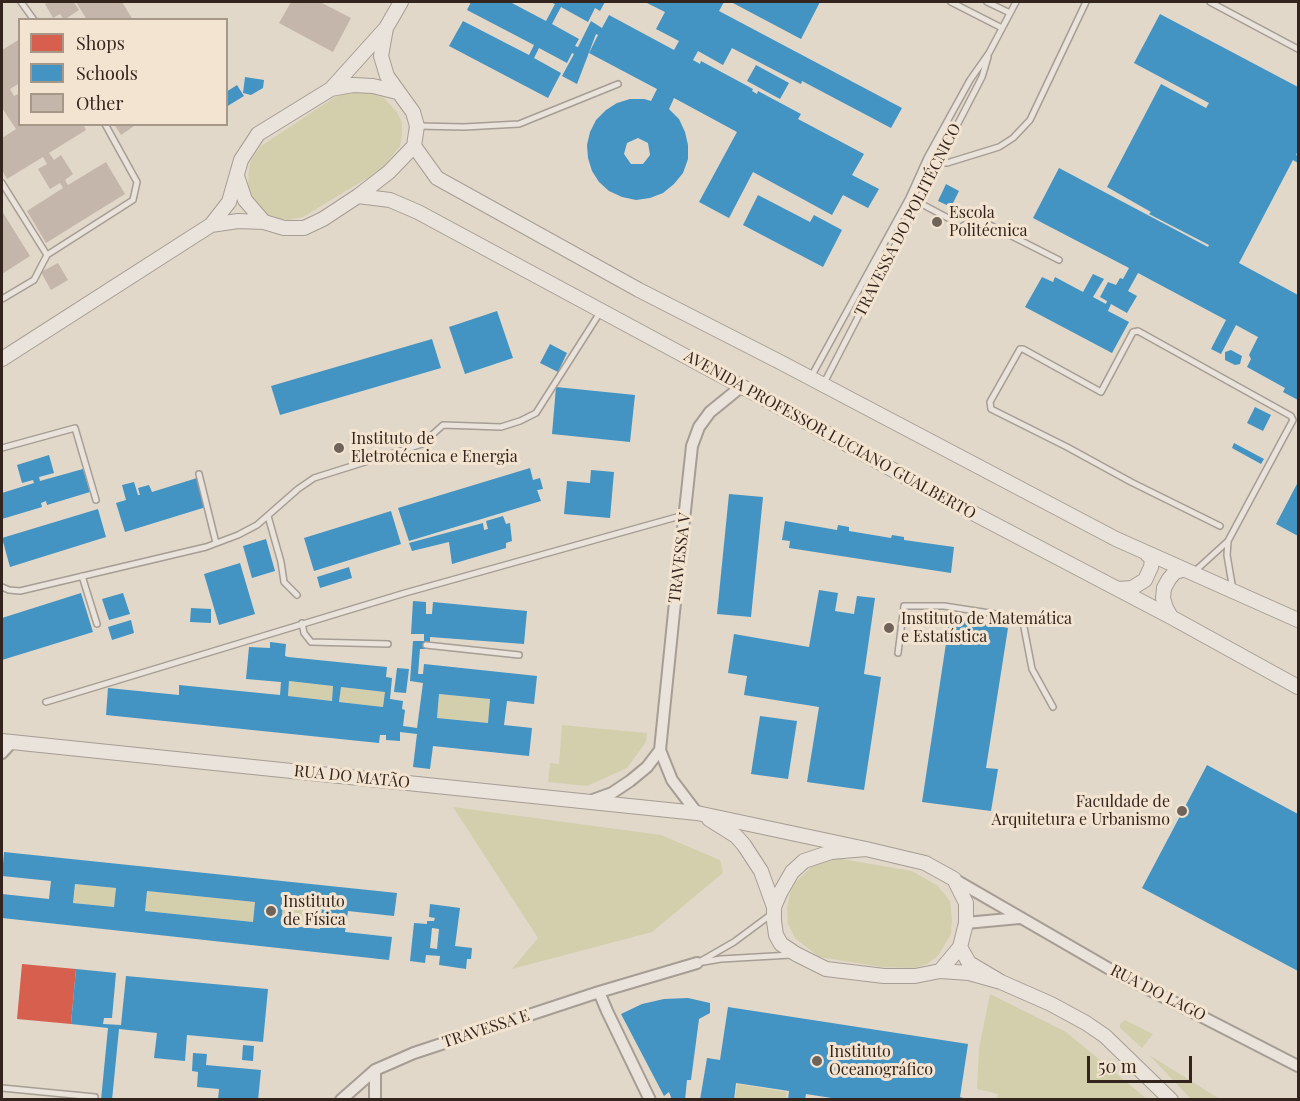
<!DOCTYPE html>
<meta charset="utf-8">
<style>
body{margin:0}
#map{position:relative;width:1300px;height:1101px;overflow:hidden;background:#e1d8ca;font-family:"Playfair Display",serif}
canvas{display:block}
.frame{position:absolute;inset:0;border:3px solid #33251d;pointer-events:none}
.legend{position:absolute;left:18px;top:18px;width:210px;height:108px;box-sizing:border-box;background:#f2e4d0;border:2px solid #a69888;margin:0;padding:8px 10px;list-style:none;font-size:18px;color:#33251d}
.legend li{display:flex;align-items:center;gap:12px;height:30px}
.legend b{width:30px;border:2px solid #a69888}
.scale{position:absolute;left:1087px;top:1056px;width:105px;height:27px;box-sizing:border-box;border:3px solid #33251d;border-top:0;padding-left:8px;font-size:18px;line-height:21px;white-space:nowrap;color:#33251d;-webkit-text-stroke:4px #f2e4d0;paint-order:stroke}
</style>
<div id="map">
<canvas width="1300" height="1101"></canvas>
<div class="frame"></div>
<ul class="legend">
<li><b style="height:16px;background:#d6604d"></b>Shops</li>
<li><b style="height:16px;background:#4393c3"></b>Schools</li>
<li><b style="height:16px;background:#c4b6ab"></b>Other</li>
</ul>
<div class="scale">50 m</div>
</div>
<script>
const ctx = document.querySelector('canvas').getContext('2d');
ctx.lineJoin = 'round';
function fill(path, color) { ctx.fillStyle = color; ctx.fill(path, 'evenodd'); }
const toPath = rows => new Path2D(rows.map(r => 'M' + r).join(''));
function trace(path, color, width, dash) { ctx.strokeStyle = color; ctx.lineWidth = width; ctx.lineCap = dash ? 'butt' : 'round'; ctx.setLineDash(dash || []); ctx.stroke(path); }
function label(font, color, halo, rows, align = 'center') {
  ctx.font = font + ' "Playfair Display",serif'; ctx.lineWidth = 6; ctx.setLineDash([]); ctx.textBaseline = 'middle'; ctx.strokeStyle = halo; ctx.fillStyle = color; for (const [text, x, y, turn = 0] of rows) {
    ctx.save(); ctx.translate(x, y); ctx.rotate((+turn || 0) * Math.PI / 180); ctx.textAlign = isNaN(turn) ? turn : align; if (halo) ctx.strokeText(text, 0, 0); ctx.fillText(text, 0, 0); ctx.restore();
  }
}
fill(toPath([
 [367,92,383,97,397,112,402,123,402,135,400,146,382,169,303,217,288,220,276,218,265,214,258,209,251,196,248,184,249,168,251,160,261,146,335,97,343,94],
 [289,681,333,686,332,701,288,696],
 [341,687,385,692,383,707,339,702],
 [439,694,490,699,488,723,437,718],
 [562,725,647,733,646,742,627,768,587,786,548,782,550,763,559,764],
 [453,807,661,835,720,860,723,873,652,932,512,969,538,938],
 [836,858,912,871,938,886,950,901,952,920,951,934,938,956,927,964,913,968,881,967,819,957,795,938,788,924,787,909,790,893,795,883,811,867,822,861],
 [75,884,116,888,114,907,73,903],
 [147,891,255,902,253,922,145,911],
 [283,904,322,908,320,929,281,925],
 [990,994,1066,1032,1147,1099,997,1099,998,1094,977,1089,979,1048],
 [1125,1020,1153,1034,1142,1048,1120,1028,1120,1024],
 [1149,1055,1220,1099,1191,1099],
 [737,1084,787,1092,786,1099,735,1098]
]), '#d3cfad');
fill(toPath([
 [22,964,76,969,71,1024,17,1019]
]), '#d6604d');
fill(toPath([
 [471,2,510,2,546,21,555,4,550,2,605,2,600,11,595,8,588,22,561,7,552,24,579,39,575,46,578,47,591,21,602,28,609,15,674,50,679,41,656,29,665,12,645,2,724,2,719,11,902,108,891,128,802,81,801,84,732,48,723,65,698,51,693,60,700,64,701,61,753,89,752,91,757,94,758,91,801,114,798,119,864,154,852,175,879,189,868,208,843,195,832,215,753,172,729,218,699,202,737,132,674,98,669,109,679,119,685,132,688,145,688,159,683,173,674,184,663,193,650,198,636,200,622,197,609,191,599,182,592,171,588,158,587,145,590,132,596,120,606,110,617,103,630,99,644,99,651,101,657,89,589,53,598,35,596,34,577,84,562,76,574,54,572,53,567,63,539,48,534,58,561,73,548,98,449,46,463,21,529,55,534,45,467,10],
 [638,138,648,143,650,155,643,164,631,164,624,154,627,143],
 [731,2,820,2,801,39],
 [1160,14,1298,87,1298,151,1296,155,1298,156,1298,163,1293,160,1239,263,1298,295,1298,400,1283,392,1285,388,1247,367,1251,359,1249,355,1258,337,1236,325,1221,354,1211,349,1226,320,1138,273,1128,291,1137,296,1127,313,1111,304,1108,311,1129,322,1112,353,1025,307,1042,277,1053,282,1055,277,1083,292,1093,274,1104,279,1093,297,1106,304,1107,301,1100,297,1108,282,1116,285,1120,278,1123,279,1129,268,1033,218,1059,168,1208,247,1209,245,1149,214,1151,212,1107,187,1161,84,1206,108,1209,103,1134,63],
 [756,65,789,83,780,99,747,81],
 [245,77,264,80,263,88,251,95,243,93],
 [237,85,244,96,226,107,226,92],
 [946,184,959,191,951,207,938,201],
 [758,195,810,222,814,215,842,230,823,267,743,225],
 [497,311,513,358,465,374,449,327],
 [432,339,441,368,280,415,271,386],
 [550,344,567,353,558,372,540,363],
 [1231,350,1242,356,1240,364,1235,365,1225,360,1225,352],
 [556,387,635,395,630,442,552,434],
 [1255,407,1271,415,1263,431,1247,423],
 [1234,443,1264,459,1261,464,1232,448],
 [49,455,54,473,39,477,40,481,83,469,90,492,47,505,46,501,41,503,42,507,2,519,2,493,34,483,33,480,22,483,17,465],
 [530,468,533,480,540,478,543,489,537,490,541,501,409,541,398,508],
 [591,470,614,472,610,518,564,514,567,481,590,483],
 [197,478,206,507,125,532,116,503,126,500,122,485,134,482,138,495,140,495,138,488,149,485,152,492],
 [1298,482,1298,536,1276,524],
 [729,494,763,497,751,617,717,614],
 [98,509,106,537,10,567,2,538],
 [391,511,401,544,314,571,304,538],
 [503,516,506,524,510,523,512,541,506,543,506,548,452,564,449,542,412,551,409,543,483,523,484,530,488,529,486,521],
 [785,521,837,530,838,525,849,527,849,531,891,538,892,535,904,537,904,540,954,547,951,573,789,548,790,541,782,540],
 [266,539,275,571,252,578,243,546],
 [240,563,255,614,219,625,204,574],
 [349,567,352,578,320,588,317,577],
 [819,590,838,593,835,611,854,614,857,596,875,598,864,674,881,677,864,790,807,782,819,707,744,695,747,676,728,673,734,634,809,647],
 [81,593,93,632,2,660,2,618],
 [123,593,130,614,109,620,102,599],
 [413,601,426,602,426,614,432,614,433,602,527,611,524,644,430,637,430,649,420,649,418,674,423,674,424,664,537,676,534,704,507,701,504,725,532,728,529,756,433,746,430,769,413,767,417,734,400,732,400,741,386,740,386,735,380,735,379,743,106,715,108,688,179,695,179,685,280,695,281,682,246,679,249,647,270,648,270,642,286,644,285,656,288,657,387,667,386,677,392,678,390,699,403,701,402,709,405,710,403,726,417,728,423,683,410,681,413,641,424,641,424,634,411,634],
 [289,681,333,686,332,701,288,696],
 [341,687,385,692,383,707,339,702],
 [439,694,490,699,488,723,437,718],
 [191,608,211,609,211,623,190,622],
 [950,617,1008,628,986,768,998,769,991,811,922,802],
 [131,620,134,633,112,640,108,627],
 [397,668,409,669,406,693,394,692],
 [760,716,797,721,788,779,751,774],
 [1207,765,1298,814,1298,971,1142,888],
 [4,852,397,893,394,916,348,911,345,932,392,937,389,960,2,918,2,894,49,899,51,881,2,876],
 [75,884,116,888,114,907,73,903],
 [147,891,255,902,253,922,145,911],
 [283,904,322,908,320,929,281,925],
 [430,904,460,908,455,946,472,948,471,959,467,959,466,969,439,965,440,956,426,955,425,963,410,961,414,923,427,924,427,921,434,921,435,918,429,917],
 [432,928,439,929,437,949,430,948],
 [76,969,116,973,112,1018,104,1018,103,1024,121,1025,126,976,268,989,263,1042,187,1035,185,1061,154,1058,157,1033,119,1029,112,1100,101,1100,108,1028,71,1024],
 [688,998,710,1003,710,1013,699,1019,691,1080,687,1080,685,1100,672,1100,669,1092,664,1096,621,1014,642,1004,664,999],
 [728,1007,968,1044,960,1097,970,1100,844,1100,806,1094,805,1100,788,1100,789,1091,736,1083,734,1100,700,1100,707,1058,720,1060],
 [243,1045,254,1046,253,1061,242,1060],
 [193,1053,207,1054,206,1065,261,1070,258,1100,218,1100,219,1089,197,1087,198,1072,192,1071]
]), '#4393c3');
fill(toPath([
 [49,2,74,2,79,10,64,20,60,14,53,18,45,4],
 [76,2,122,2,133,20,87,20],
 [291,2,320,2,351,18,333,52,279,23],
 [20,39,20,83,10,89,14,96,20,93,20,124,83,124,86,130,49,153,54,160,61,155,73,174,65,180,68,185,106,162,125,194,46,243,27,211,63,188,60,183,50,189,38,169,47,164,43,157,7,179,2,170,2,138,16,129,2,108,2,50],
 [114,124,137,124,121,135],
 [2,211,30,256,2,274],
 [58,263,68,280,51,290,41,272]
]), '#c4b6ab');
const service = toPath([
 [21,2,34,20],
 [951,2,1002,28],
 [987,2,1010,13],
 [1210,2,1298,49],
 [418,126,464,127,519,124,618,84],
 [927,158,936,163,947,163,999,147,1013,138,1030,120,1086,2],
 [2,183,47,255,133,200,137,182,105,124],
 [916,201,948,218],
 [963,226,976,218,1059,260],
 [2,299,34,280,47,255],
 [811,377,909,198,927,158,970,80,989,53,1016,2],
 [824,383,982,77,988,57],
 [2,448,75,428,96,500],
 [199,474,216,543],
 [268,516,281,562,284,582,297,595],
 [1228,542,1227,555,1233,590],
 [1194,572,1228,541,1293,420,1291,416,1138,331,1133,332,1101,392,1023,349,1020,349,990,402,991,409,1067,447,1131,482,1220,526],
 [82,576,97,624],
 [2,587,9,590,20,591,206,547,238,535,257,525,298,489,314,478,422,444,443,425,501,427,520,421,536,413,601,311],
 [302,623,304,633,311,642,388,644],
 [426,645,519,655],
 [898,653,904,606,944,606,996,614,1023,622,1032,669,1053,707],
 [46,702,405,593,684,515],
 [701,961,734,942,773,913],
 [697,963,721,959,791,955],
 [2,1088,95,1097]
]);
const minor = toPath([
 [2,753,12,742],
 [590,801,612,793,630,781,647,767,660,750],
 [697,813,672,780,660,750,674,612,692,446,699,427,710,412,742,386],
 [954,879,1113,971,1298,1066],
 [966,923,1019,918],
 [599,992,607,1011,650,1100],
 [375,1070,375,1100],
 [341,1100,375,1070,414,1053,599,992,697,963]
]);
const tertiary = toPath([
 [331,89,386,28,401,2],
 [414,146,437,178,639,290,780,362,1116,539,1298,620],
 [237,176,245,200,264,222,284,228,304,228,323,219,358,196,389,172,414,146,417,126,413,112,387,76,381,56,386,28],
 [358,196,390,200,418,212,763,398,933,492,1171,617,1298,687],
 [211,225,229,202,241,160,258,134,331,89,353,85,373,86,397,92],
 [2,359,211,225,238,221,264,222],
 [1118,589,1132,588,1145,580,1151,567,1152,559,1147,554],
 [1171,617,1166,608,1163,598,1164,588,1169,579,1175,572,1182,570],
 [2,741,697,813,866,849],
 [709,819,736,836,744,845,761,871,774,907],
 [960,947,969,963,1001,982,1051,1004,1086,1023,1105,1036,1171,1100],
 [940,971,960,947,966,923,966,903,954,879,925,863,866,849,831,852,804,861,792,872,780,893,774,907,774,921,776,935,781,944,796,954,826,969,884,976,915,976,940,971,969,973,1001,982]
]);
trace(service, '#a69d94', 8);
trace(minor, '#a69d94', 14);
trace(tertiary, '#a69d94', 16);
trace(service, '#eae3db', 5);
trace(minor, '#eae3db', 10);
trace(tertiary, '#eae3db', 14);
for (const [x, y, r, color] of [
 [937,222,6,"#70645a"],
 [339,448,6,"#70645a"],
 [889,628,6,"#70645a"],
 [1182,811,6,"#70645a"],
 [271,911,6,"#70645a"],
 [817,1061,6,"#70645a"]
]) { const dot = new Path2D(); dot.arc(x, y, r, 0, 2 * Math.PI); ctx.fillStyle = color; ctx.fill(dot); trace(dot, '#f2e4d0', 2); }
label('16px', '#33251d', '#f2e4d0', [
 ["Escola",949,213],
 ["Politécnica",949,231],
 ["Instituto de",351,439],
 ["Eletrotécnica e Energia",351,457],
 ["Instituto de Matemática",901,619],
 ["e Estatística",901,637],
 ["Faculdade de",1170,802,"right"],
 ["Arquitetura e Urbanismo",1170,820,"right"],
 ["Instituto",283,902],
 ["de Física",283,920],
 ["Instituto",829,1052],
 ["Oceanográfico",829,1070]
], 'left');
label('16px', '#33251d', '#f2e4d0', [
 ["TRAVESSA DO POLITÉCNICO",908,220,-63],
 ["AVENIDA PROFESSOR LUCIANO GUALBERTO",830,435,29],
 ["TRAVESSA V",680,558,-83],
 ["RUA DO MATÃO",352,777,6],
 ["RUA DO LAGO",1158,993,27],
 ["TRAVESSA E",486,1029,-18]
]);
</script>
